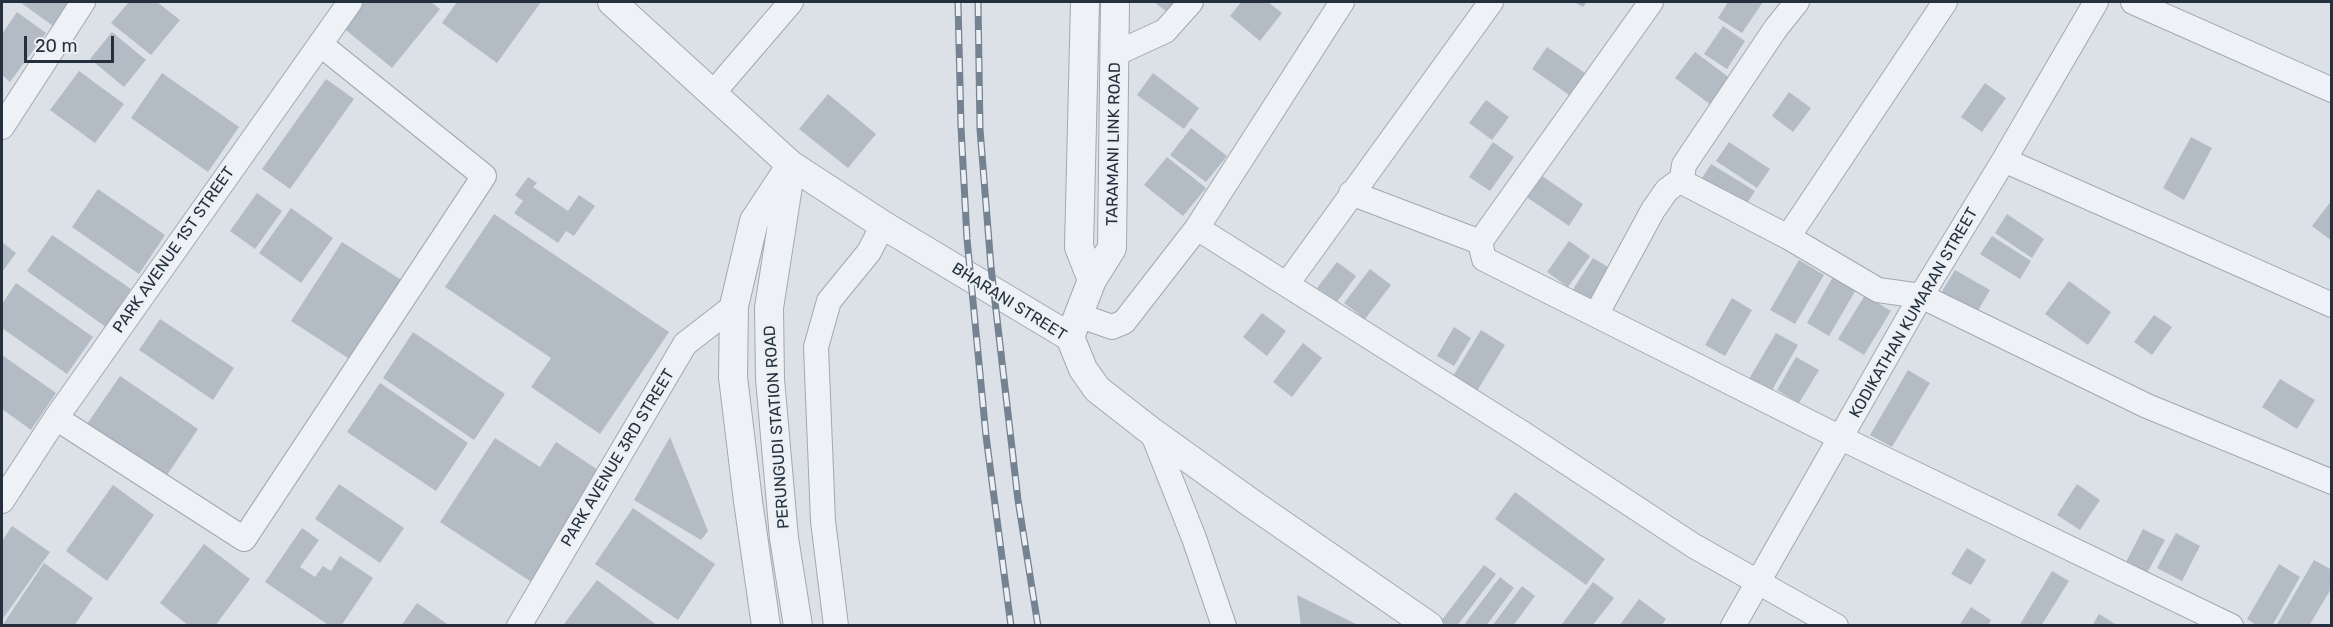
<!DOCTYPE html>
<style>
body{margin:0}
#map{position:relative;width:2333px;height:627px;overflow:hidden;background:#dce1e7;font-family:Rubik,sans-serif}
canvas{display:block}
.frame{position:absolute;inset:0;border:3px solid #25303e;pointer-events:none}
.scale{position:absolute;left:24px;top:36px;width:90px;height:27px;box-sizing:border-box;border:3px solid #25303e;border-top:0;padding-left:8px;font-size:18px;line-height:21px;white-space:nowrap;color:#25303e;-webkit-text-stroke:4px #ebf0f5;paint-order:stroke}
</style>
<div id="map">
<canvas width="2333" height="627"></canvas>
<div class="frame"></div>
<div class="scale">20 m</div>
</div>
<script>
const ctx = document.querySelector('canvas').getContext('2d');
ctx.lineJoin = 'round';
function fill(path, color) { ctx.fillStyle = color; ctx.fill(path, 'evenodd'); }
const toPath = rows => new Path2D(rows.map(r => 'M' + r).join(''));
function trace(path, color, width, dash) { ctx.strokeStyle = color; ctx.lineWidth = width; ctx.lineCap = dash ? 'butt' : 'round'; ctx.setLineDash(dash || []); ctx.stroke(path); }
function label(font, color, halo, rows, align = 'center') {
  ctx.font = font + ' Rubik,sans-serif'; ctx.lineWidth = 4.5; ctx.setLineDash([]); ctx.textBaseline = 'middle'; ctx.strokeStyle = halo; ctx.fillStyle = color; for (const [text, x, y, turn = 0] of rows) {
    ctx.save(); ctx.translate(x, y); ctx.rotate((+turn || 0) * Math.PI / 180); ctx.textAlign = isNaN(turn) ? turn : align; if (halo) ctx.strokeText(text, 0, 0); ctx.fillText(text, 0, 0); ctx.restore();
  }
}
fill(toPath([
 [20,2,71,2,53,26],
 [129,2,157,2,180,20,151,55,111,23],
 [361,2,431,2,440,9,392,68,341,26],
 [457,2,541,2,497,63,442,23],
 [1154,2,1180,2,1170,14],
 [1241,2,1268,2,1282,13,1260,41,1230,16],
 [1574,2,1587,2,1583,7],
 [1728,2,1763,2,1742,33,1718,18],
 [17,12,46,33,10,82,2,75,2,34],
 [1723,26,1745,41,1727,69,1704,54],
 [112,32,146,60,124,87,90,59],
 [1547,47,1588,75,1572,97,1532,69],
 [1695,52,1731,79,1711,105,1675,78],
 [79,71,124,104,95,143,50,110],
 [162,73,239,127,208,172,131,118],
 [1153,73,1199,108,1184,129,1137,95],
 [326,79,354,99,290,189,262,169],
 [1985,83,2006,98,1982,132,1961,117],
 [1789,92,1811,108,1793,132,1772,116],
 [828,94,876,134,848,168,799,129],
 [1486,100,1509,117,1492,140,1469,123],
 [1191,128,1227,156,1206,182,1170,155],
 [2191,137,2212,148,2184,200,2163,188],
 [1493,142,1514,157,1490,191,1469,177],
 [1729,142,1770,169,1757,188,1716,161],
 [1167,157,1206,188,1183,216,1144,185],
 [1711,164,1755,191,1743,210,1699,183],
 [1539,174,1583,204,1569,226,1525,196],
 [528,177,537,183,533,187,568,211,579,195,595,206,574,236,566,231,558,243,514,213,523,201,515,195],
 [98,189,165,235,139,274,72,227],
 [257,193,282,211,255,249,230,231],
 [2332,200,2332,241,2312,226],
 [291,208,333,238,301,283,259,253],
 [494,214,669,332,600,434,531,387,551,358,445,287],
 [2007,214,2044,239,2032,258,1995,233],
 [52,235,131,289,106,327,27,271],
 [1992,236,2031,261,2020,279,1980,254],
 [1569,241,1590,256,1568,287,1547,272],
 [2,242,16,253,2,272],
 [342,242,403,281,351,360,291,321],
 [1593,258,1611,269,1590,302,1572,291],
 [1799,260,1824,275,1795,324,1770,310],
 [1337,262,1356,276,1337,302,1317,288],
 [1370,269,1391,285,1365,319,1344,303],
 [1955,270,1990,290,1976,314,1941,293],
 [1834,275,1857,288,1829,336,1807,323],
 [2069,281,2111,312,2088,345,2045,314],
 [16,283,93,337,67,374,2,328,2,304],
 [1865,295,1891,311,1864,355,1838,339],
 [1732,298,1752,310,1725,356,1705,345],
 [1262,313,1286,331,1267,356,1243,337],
 [2154,315,2172,327,2152,355,2134,342],
 [160,319,234,368,213,400,139,350],
 [1454,327,1471,338,1454,366,1437,356],
 [1481,330,1505,345,1477,391,1453,376],
 [413,332,505,394,474,440,383,378],
 [1776,333,1798,345,1771,392,1749,379],
 [1303,343,1322,358,1292,397,1273,382],
 [2,355,56,393,31,430,2,409],
 [1796,357,1819,370,1799,403,1777,390],
 [1908,370,1930,383,1892,447,1870,435],
 [120,376,198,429,165,478,87,424],
 [2280,379,2315,400,2297,429,2262,407],
 [380,383,468,443,436,491,347,432],
 [670,437,708,531,701,540,634,500],
 [495,438,540,467,556,442,604,474,533,583,440,522],
 [339,484,404,528,380,563,315,519],
 [2077,484,2100,500,2080,530,2057,515],
 [113,485,154,515,107,581,66,551],
 [1515,492,1605,559,1586,585,1495,519],
 [633,508,715,564,678,620,595,564],
 [12,526,50,552,2,620,2,541],
 [302,528,319,540,300,567,315,577,323,566,331,571,340,556,373,578,341,626,330,626,265,582],
 [2143,529,2165,540,2147,573,2126,562],
 [2176,533,2200,546,2182,581,2157,568],
 [204,544,250,579,215,626,189,626,160,603],
 [1967,548,1986,560,1971,585,1951,574],
 [2314,560,2332,570,2332,587,2309,626,2276,626],
 [44,563,93,598,74,626,2,626],
 [2279,564,2300,577,2272,626,2258,626,2247,619],
 [1484,565,1496,574,1457,626,1448,626,1441,621],
 [2052,571,2069,581,2041,626,2019,626],
 [1500,577,1514,588,1486,626,1463,626],
 [597,580,658,626,567,626,564,624],
 [1593,582,1614,598,1592,626,1565,626,1562,624],
 [1522,586,1535,596,1513,626,1492,626],
 [1297,595,1360,626,1301,626],
 [1639,599,1666,619,1661,626,1619,626],
 [417,603,450,626,401,626],
 [1971,607,1991,620,1988,626,1959,626],
 [2099,614,2115,624,2114,626,2092,626]
]), '#b3bbc4');
const minor = toPath([
 [1651,2,1480,242,1484,259,1841,438,2231,626],
 [1797,2,1776,28,1684,165,1682,179,1688,185,1788,237,1878,290,1921,296,2147,406,2332,482],
 [2133,2,2332,90],
 [1115,54,1165,31,1191,2],
 [713,93,791,2],
 [2,127,83,2],
 [2004,160,2332,305],
 [1351,193,1480,242],
 [1197,228,1522,433,1694,546,1836,626],
 [1788,237,1945,2],
 [1287,284,1491,2],
 [1078,315,1112,327,1124,322,1197,228,1342,2],
 [1596,315,1653,210,1667,190,1682,179],
 [56,418,244,539,484,176,320,44],
 [1152,432,1194,538,1224,626],
 [2,501,56,418,350,2],
 [519,626,685,344,734,306],
 [836,626,823,521,816,347,829,301,869,252,883,225],
 [1733,626,1921,296,2004,160,2096,2]
]);
const tertiary = toPath([
 [612,2,791,165,883,225,1070,337,1083,369,1097,389,1152,432,1251,503,1429,626],
 [1085,2,1079,247,1092,280],
 [790,173,769,308,770,379,784,538,798,626],
 [1070,337,1092,280,1112,248,1115,2],
 [766,626,748,501,733,377,734,306,754,221,791,165]
]);
trace(minor, '#a1a8b1', 26);
trace(tertiary, '#a1a8b1', 30);
trace(minor, '#eef1f5', 24);
trace(tertiary, '#eef1f5', 28);
const rail = toPath([
 [958,2,961,127,967,239,986,436,1011,626],
 [978,2,980,129,991,267,1018,500,1038,626]
]);
trace(rail, '#748291', 7);
trace(rail, '#ebf0f5', 4.5, [14]);
label('16px', '#25303e', '#ebf0f5', [
 ["TARAMANI LINK ROAD",1114,144,-89],
 ["PARK AVENUE 1ST STREET",174,250,-55],
 ["BHARANI STREET",1009,302,32],
 ["KODIKATHAN KUMARAN STREET",1914,313,-60],
 ["PERUNGUDI STATION ROAD",777,427,-94],
 ["PARK AVENUE 3RD STREET",618,458,-59]
]);
</script>
